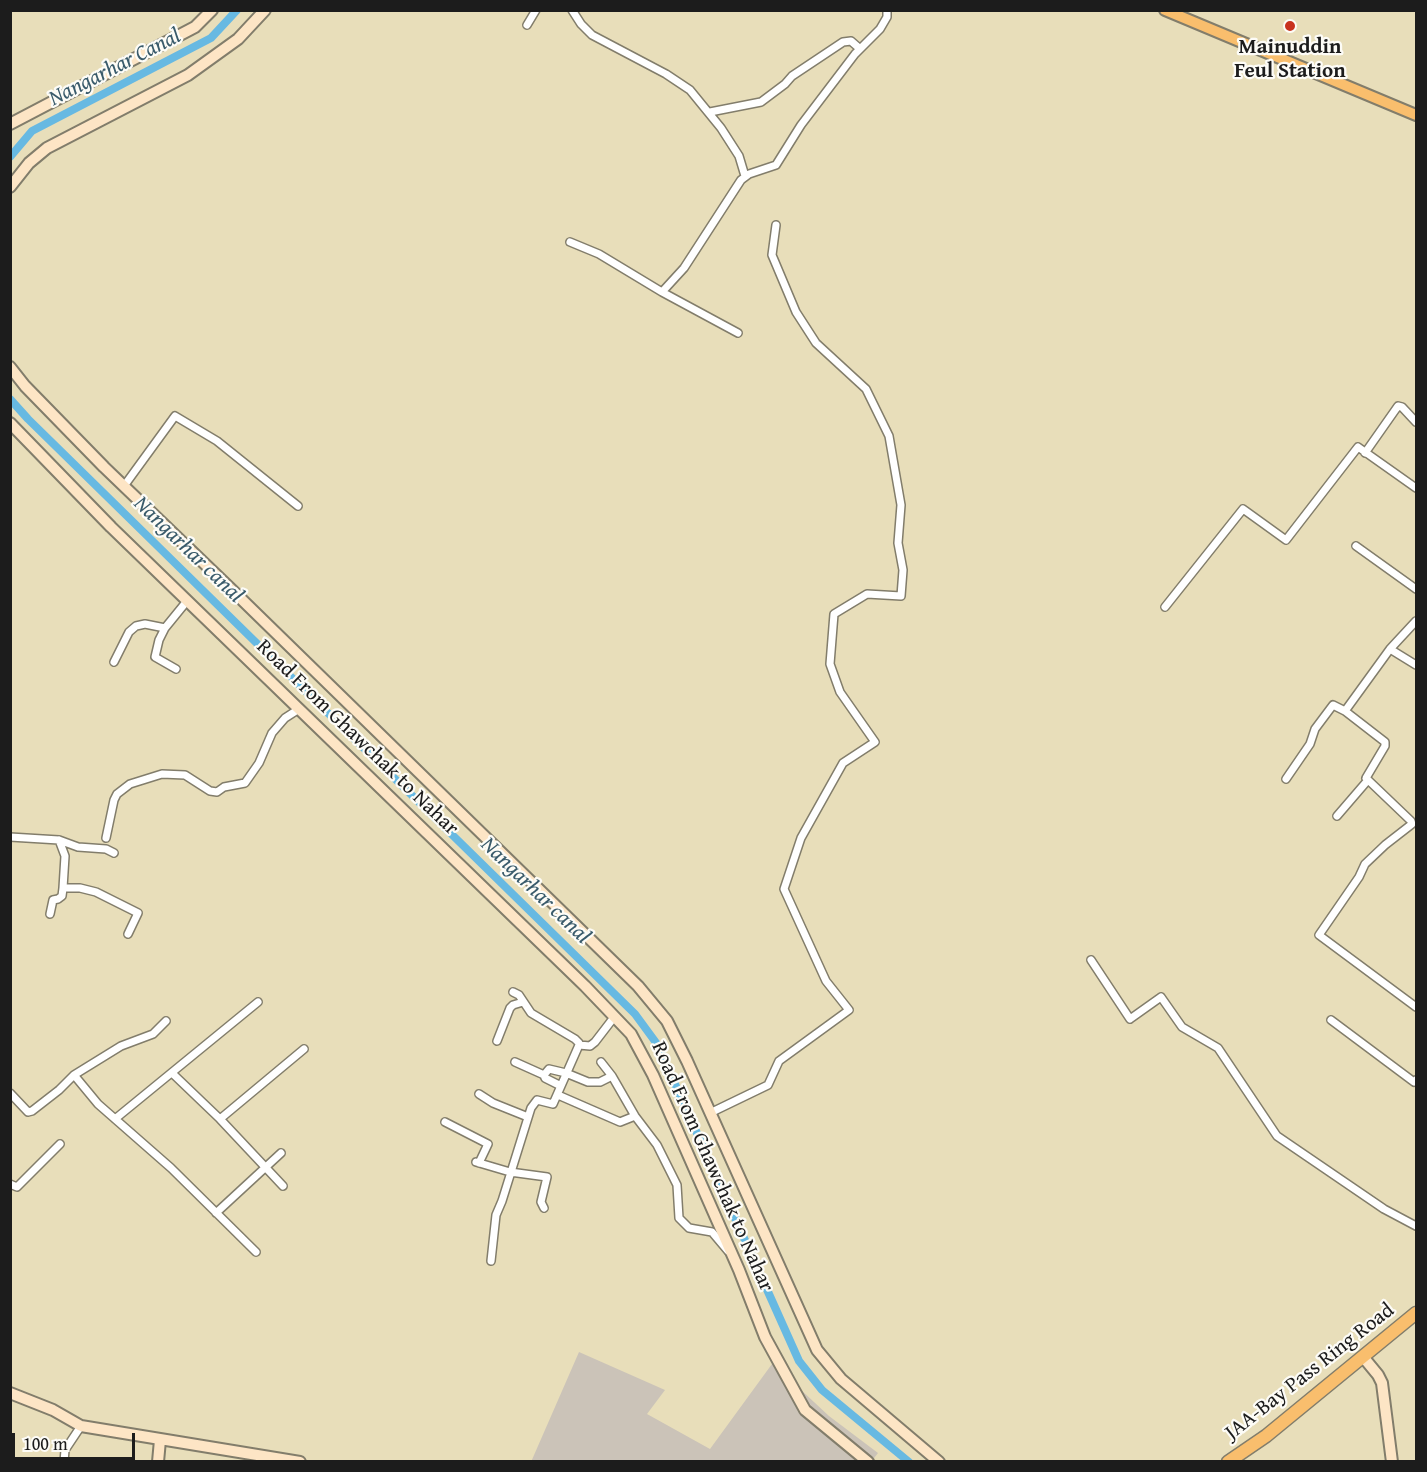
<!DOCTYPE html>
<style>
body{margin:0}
#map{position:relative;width:1427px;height:1472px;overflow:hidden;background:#e8deba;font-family:"Gentium Book Plus",serif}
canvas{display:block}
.frame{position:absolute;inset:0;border:12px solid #1c1c1c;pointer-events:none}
.scale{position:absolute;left:12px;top:1433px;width:123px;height:27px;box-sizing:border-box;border:3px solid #1c1c1c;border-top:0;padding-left:8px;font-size:18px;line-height:21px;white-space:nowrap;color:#1c1c1c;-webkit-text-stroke:4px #fdfcf7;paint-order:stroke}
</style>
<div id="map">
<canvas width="1427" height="1472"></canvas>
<div class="frame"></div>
<div class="scale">100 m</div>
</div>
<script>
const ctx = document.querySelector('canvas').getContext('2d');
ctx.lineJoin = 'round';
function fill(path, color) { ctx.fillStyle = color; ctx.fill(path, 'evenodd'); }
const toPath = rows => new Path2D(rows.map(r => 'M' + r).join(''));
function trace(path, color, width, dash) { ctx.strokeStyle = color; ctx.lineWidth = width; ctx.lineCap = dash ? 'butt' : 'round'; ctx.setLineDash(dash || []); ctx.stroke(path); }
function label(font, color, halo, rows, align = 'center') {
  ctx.font = font + ' "Gentium Book Plus",serif'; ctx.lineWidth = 4.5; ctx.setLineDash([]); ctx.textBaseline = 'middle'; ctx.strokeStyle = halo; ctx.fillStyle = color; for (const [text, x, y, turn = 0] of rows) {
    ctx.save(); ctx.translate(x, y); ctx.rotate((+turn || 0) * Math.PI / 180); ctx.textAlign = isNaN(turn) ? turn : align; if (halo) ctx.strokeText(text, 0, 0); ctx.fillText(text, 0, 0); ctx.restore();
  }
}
fill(toPath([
 [579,1352,665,1390,647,1414,710,1449,780,1353,800,1389,829,1416,878,1453,871,1462,531,1462]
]), '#cbc3b8');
trace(toPath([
 [10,157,32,131,211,38,237,10],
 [10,399,28,419,635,1014,657,1044,799,1361,822,1390,909,1462]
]), '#67b9e2', 8);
const street = toPath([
 [572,10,581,24,592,35,666,74,690,90,721,128,739,156,745,176],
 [527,25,536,10],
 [710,112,761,102,785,84,792,76,843,42,851,41,859,48],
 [570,242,599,254,662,292,738,333],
 [662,292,684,268,741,180,749,174,776,165,801,125,855,54,880,29,887,17,887,10],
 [1365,453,1398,406,1402,407,1416,422],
 [124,486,175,416,217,441,298,506],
 [1356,546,1416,589],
 [1165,607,1243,509,1286,540,1358,447,1416,488],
 [165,628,159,640,155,657,176,669],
 [1390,649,1416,665],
 [114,662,129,632,136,626,145,624,165,628,187,601],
 [1345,711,1390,649,1416,621],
 [1286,779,1310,744,1315,729,1333,705,1345,711,1385,742,1385,746,1366,778,1411,821,1412,824,1385,845,1365,864,1359,877,1319,935,1416,1007],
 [1337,816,1368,780],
 [10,837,59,840,78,847,106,849,114,853],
 [106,838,114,800,117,794,130,784,162,774,185,775,210,791,217,792,224,787,245,783,259,763,272,733,285,718,299,709],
 [63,888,80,888,96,892,138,913,128,934],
 [50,914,53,900,58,899,62,896,63,888,65,856,59,840],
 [1091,960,1130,1019,1161,997,1182,1027,1218,1048,1277,1136,1384,1209,1416,1226],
 [513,992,519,995,531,1013,575,1039,579,1043,579,1045],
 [1331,1020,1414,1082,1416,1080],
 [497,1041,510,1008,513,1005,523,1002],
 [515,1062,544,1075,549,1069,566,1073,588,1082,600,1082,612,1076],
 [601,1062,612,1076,635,1116,657,1145,677,1185,679,1218,689,1228,712,1232,728,1251],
 [172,1073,220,1119,283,1186],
 [74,1075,98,1104,171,1168,256,1252],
 [544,1075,545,1078,561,1086],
 [10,1093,28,1112,32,1111,59,1090,74,1075,121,1046,153,1034,166,1021],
 [479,1094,493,1103,528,1117],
 [558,1095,620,1122,635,1116],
 [710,1113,768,1085,779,1061,849,1010,826,981,784,889,801,838,843,763,875,742,840,692,830,664,834,614,867,594,901,596,903,570,898,543,901,505,889,436,866,389,816,343,796,312,772,255,776,225],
 [115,1119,258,1002],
 [220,1119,304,1049],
 [445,1122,488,1144,479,1163],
 [476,1162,510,1172,547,1177,541,1202,544,1208],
 [10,1184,17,1187,60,1144],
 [216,1213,281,1153],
 [491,1261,496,1215,502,1201,531,1108,537,1100,553,1104,579,1045,590,1046,595,1042,615,1016],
 [64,1462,65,1450,81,1426]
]);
const secondary = toPath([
 [10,124,195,27,212,10],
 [10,187,29,163,47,148,188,75,238,39,265,10],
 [10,367,25,386,104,467,233,591,638,986,667,1021,687,1061,817,1350,841,1379,939,1462],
 [10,423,111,527,585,986,631,1034,653,1075,739,1270,765,1337,805,1410,868,1462],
 [1364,1358,1378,1375,1382,1383,1392,1462],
 [10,1393,53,1410,81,1426,300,1462],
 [158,1462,160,1440]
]);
const primary = toPath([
 [1165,10,1416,115]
]);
const highway = toPath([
 [1228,1462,1266,1436,1416,1313]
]);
trace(street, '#827d6b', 10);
trace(secondary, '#827d6b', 14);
trace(primary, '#827d6b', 14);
trace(highway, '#827d6b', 15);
trace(street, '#fff', 7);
trace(secondary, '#fde5c5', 10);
trace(primary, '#f9be6d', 10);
trace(highway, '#f9be6d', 12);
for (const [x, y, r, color] of [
 [1290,26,6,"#c8321e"]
]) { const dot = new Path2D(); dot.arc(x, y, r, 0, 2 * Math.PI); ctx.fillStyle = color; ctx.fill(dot); trace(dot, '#fdfcf7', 2); }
label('bold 21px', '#1c1c1c', '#fdfcf7', [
 ["Mainuddin",1290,48],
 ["Feul Station",1290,72]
]);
label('21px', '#1c1c1c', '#fdfcf7', [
 ["Road From Ghawchak to Nahar",357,738,44],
 ["Road From Ghawchak to Nahar",712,1167,66],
 ["JAA-Bay Pass Ring Road",1310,1372,-38]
]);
label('italic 22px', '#3a5b6b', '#fdfcf7', [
 ["Nangarhar Canal",115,68,-27],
 ["Nangarhar canal",188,550,44],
 ["Nangarhar canal",535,891,44]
]);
</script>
